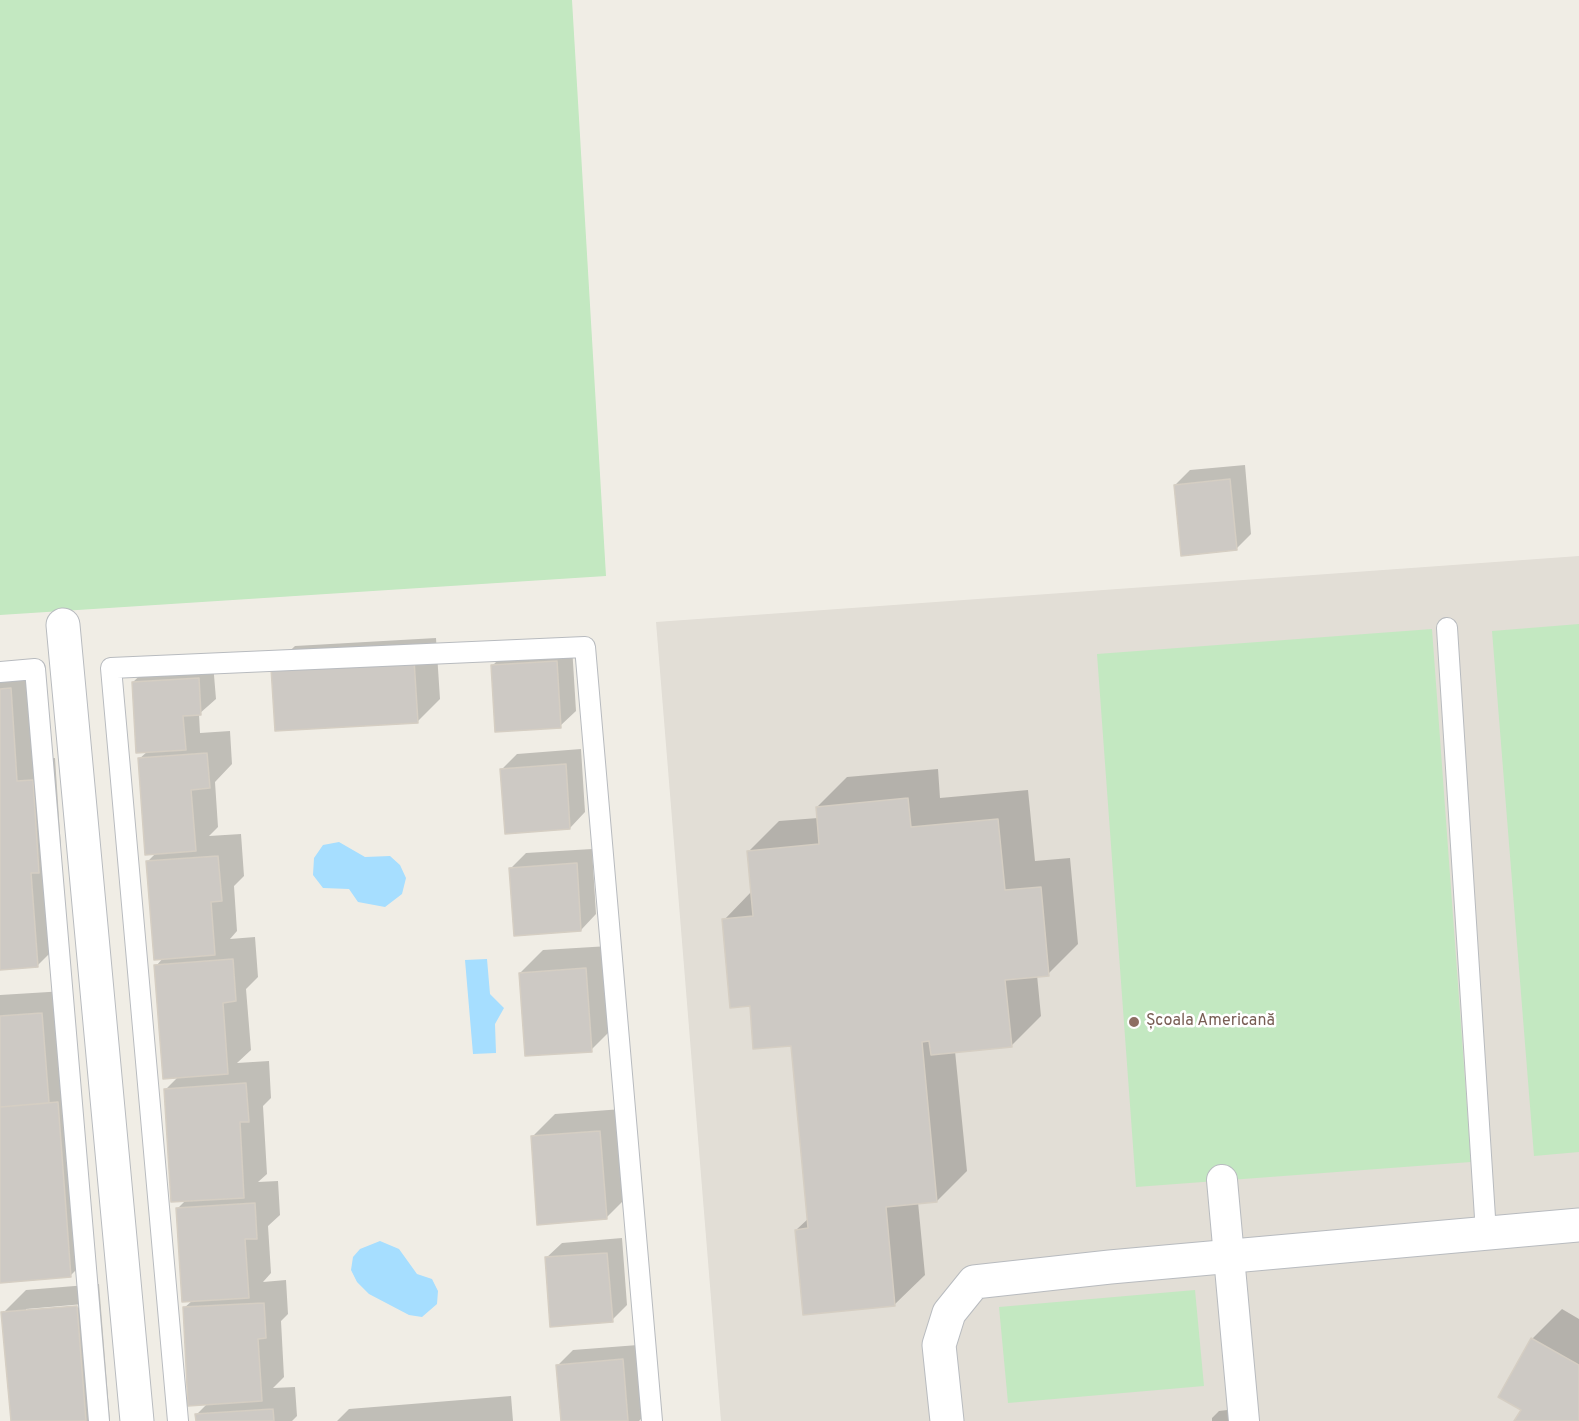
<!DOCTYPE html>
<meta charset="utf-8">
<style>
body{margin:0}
canvas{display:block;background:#f0ede5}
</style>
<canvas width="1579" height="1421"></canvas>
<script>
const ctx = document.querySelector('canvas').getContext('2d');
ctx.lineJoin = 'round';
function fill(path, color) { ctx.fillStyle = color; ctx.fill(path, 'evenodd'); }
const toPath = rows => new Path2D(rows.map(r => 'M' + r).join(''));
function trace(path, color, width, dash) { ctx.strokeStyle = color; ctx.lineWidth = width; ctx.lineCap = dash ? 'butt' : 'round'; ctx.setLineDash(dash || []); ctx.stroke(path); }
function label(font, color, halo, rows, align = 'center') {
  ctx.font = font + ' Overpass,sans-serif'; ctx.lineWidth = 5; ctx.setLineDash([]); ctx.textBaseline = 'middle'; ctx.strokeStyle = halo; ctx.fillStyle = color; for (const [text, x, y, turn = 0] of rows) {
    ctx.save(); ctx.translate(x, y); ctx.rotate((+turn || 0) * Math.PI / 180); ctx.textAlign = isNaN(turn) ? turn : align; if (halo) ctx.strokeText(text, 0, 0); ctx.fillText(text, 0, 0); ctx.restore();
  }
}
fill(toPath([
 [1579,556,1579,1421,721,1421,656,622]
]), '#e2ded6');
fill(toPath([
 [0,0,572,0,606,576,0,615],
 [1579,624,1579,1152,1534,1156,1492,631],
 [1432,629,1471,1162,1136,1187,1097,654],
 [1195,1290,1204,1386,1008,1403,999,1307]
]), '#c3e8c1');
fill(toPath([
 [339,842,365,857,390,856,400,865,406,878,402,894,385,907,358,902,349,889,323,888,313,875,314,858,323,845],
 [487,959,490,994,504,1008,495,1024,496,1053,473,1054,465,960],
 [380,1241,399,1249,417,1274,432,1279,438,1291,437,1304,422,1317,409,1315,369,1294,357,1282,351,1270,353,1257,360,1249]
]), '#a6deff');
fill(toPath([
 [1245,465,1251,534,1236,549,1175,485,1190,470],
 [436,638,440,699,417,722,272,668,295,646],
 [572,646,576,711,560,726,493,665,508,650],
 [213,663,216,699,199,714,200,733,230,731,232,764,215,782,218,827,209,836,241,834,244,876,234,886,237,931,230,939,255,937,258,977,246,989,251,1050,237,1063,269,1061,271,1098,263,1106,267,1174,258,1182,278,1181,280,1215,268,1226,271,1273,263,1282,286,1280,288,1314,281,1321,284,1377,273,1388,295,1387,297,1416,292,1421,197,1421,197,1414,208,1403,184,1308,193,1300,177,1209,186,1200,166,1089,178,1077,156,966,164,957,148,861,157,852,139,759,148,751,133,682,149,667],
 [33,666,40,759,55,758,61,848,54,855,60,943,37,966,0,969,0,668],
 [581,749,585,812,570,828,502,769,517,754],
 [938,769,940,798,1028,790,1035,861,1070,858,1078,944,1048,974,1037,975,1041,1016,1011,1046,955,1051,967,1171,937,1201,918,1202,925,1275,895,1304,796,1230,809,1218,792,1044,751,1004,724,920,752,891,749,851,779,821,818,818,817,807,847,777],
 [592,849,596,914,581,930,511,868,526,853],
 [609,946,614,1027,591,1050,520,973,543,950],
 [65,991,72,1081,80,1080,94,1252,71,1275,0,1270,0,995],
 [622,1109,629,1195,606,1218,532,1137,555,1114],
 [622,1238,627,1305,612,1320,546,1258,562,1243],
 [99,1284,110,1421,12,1421,3,1313,26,1290],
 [84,1304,84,1307,26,1312,26,1309],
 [1562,1309,1579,1319,1579,1421,1516,1421,1523,1409,1532,1339],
 [638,1345,643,1417,639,1421,562,1421,558,1365,573,1350],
 [511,1396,513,1421,337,1421,349,1409],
 [1244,1408,1245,1421,1212,1421,1212,1418,1219,1411]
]), '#0003');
const building = toPath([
 [1230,479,1237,550,1181,556,1174,485,1230,479],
 [414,660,418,723,275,731,271,668,414,660],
 [557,661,561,728,495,732,491,665,557,661],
 [199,678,201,715,183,716,186,750,136,753,132,682,199,678],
 [11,688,17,781,33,780,39,873,31,873,38,967,0,970,0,689,11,688],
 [207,753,210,788,191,790,196,851,145,855,138,758,207,753],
 [566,764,570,829,505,834,500,769,566,764],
 [908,798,911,827,998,819,1005,890,1041,887,1049,976,1005,980,1012,1047,931,1055,929,1041,922,1042,937,1202,886,1207,895,1306,803,1315,795,1230,808,1228,791,1046,753,1049,750,1006,730,1008,722,919,753,916,747,851,819,844,816,807,908,798],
 [218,856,222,901,211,902,215,955,154,960,146,861,218,856],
 [577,863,581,931,514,936,509,868,577,863],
 [233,959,236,1001,223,1003,228,1074,163,1079,154,965,233,959],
 [586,968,592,1052,525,1056,519,973,586,968],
 [42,1013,49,1103,0,1107,0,1016,42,1013],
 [246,1083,249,1122,240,1122,244,1198,171,1202,164,1089,246,1083],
 [58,1102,71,1277,0,1283,0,1107,58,1102],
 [600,1131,607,1219,537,1225,531,1136,600,1131],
 [255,1203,257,1239,245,1239,249,1298,182,1302,176,1208,255,1203],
 [607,1253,613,1322,550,1327,545,1257,607,1253],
 [264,1303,266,1338,258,1339,262,1401,188,1406,183,1307,264,1303],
 [77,1306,86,1421,11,1421,1,1312,77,1306],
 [1531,1338,1579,1365,1579,1421,1514,1421,1521,1410,1498,1397,1531,1338],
 [623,1359,628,1421,561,1421,556,1365,623,1359],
 [273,1409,274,1421,196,1421,195,1414,273,1409]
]);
fill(building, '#cdc9c4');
trace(building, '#d5cec3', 1.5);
const service = toPath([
 [1447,628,1486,1233],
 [0,672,35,669,99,1421],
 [178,1421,111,668,585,647,652,1421]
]);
const pedestrian = toPath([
 [1222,1180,1244,1421]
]);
const minor = toPath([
 [63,625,137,1421],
 [947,1421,939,1345,949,1313,974,1282,1110,1267,1579,1225]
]);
trace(service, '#b8bbbf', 22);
trace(pedestrian, '#b8bbbf', 32);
trace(minor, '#b8bbbf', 35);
trace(service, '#fff', 20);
trace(pedestrian, '#fff', 30);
trace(minor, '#fff', 33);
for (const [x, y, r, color] of [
 [1134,1022,6,"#8d6e63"]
]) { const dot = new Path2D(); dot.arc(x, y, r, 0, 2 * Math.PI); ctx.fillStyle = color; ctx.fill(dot); trace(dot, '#fff', 2); }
label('16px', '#785e54', '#fff', [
 ["Școala Americană",1146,1022]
], 'left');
</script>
